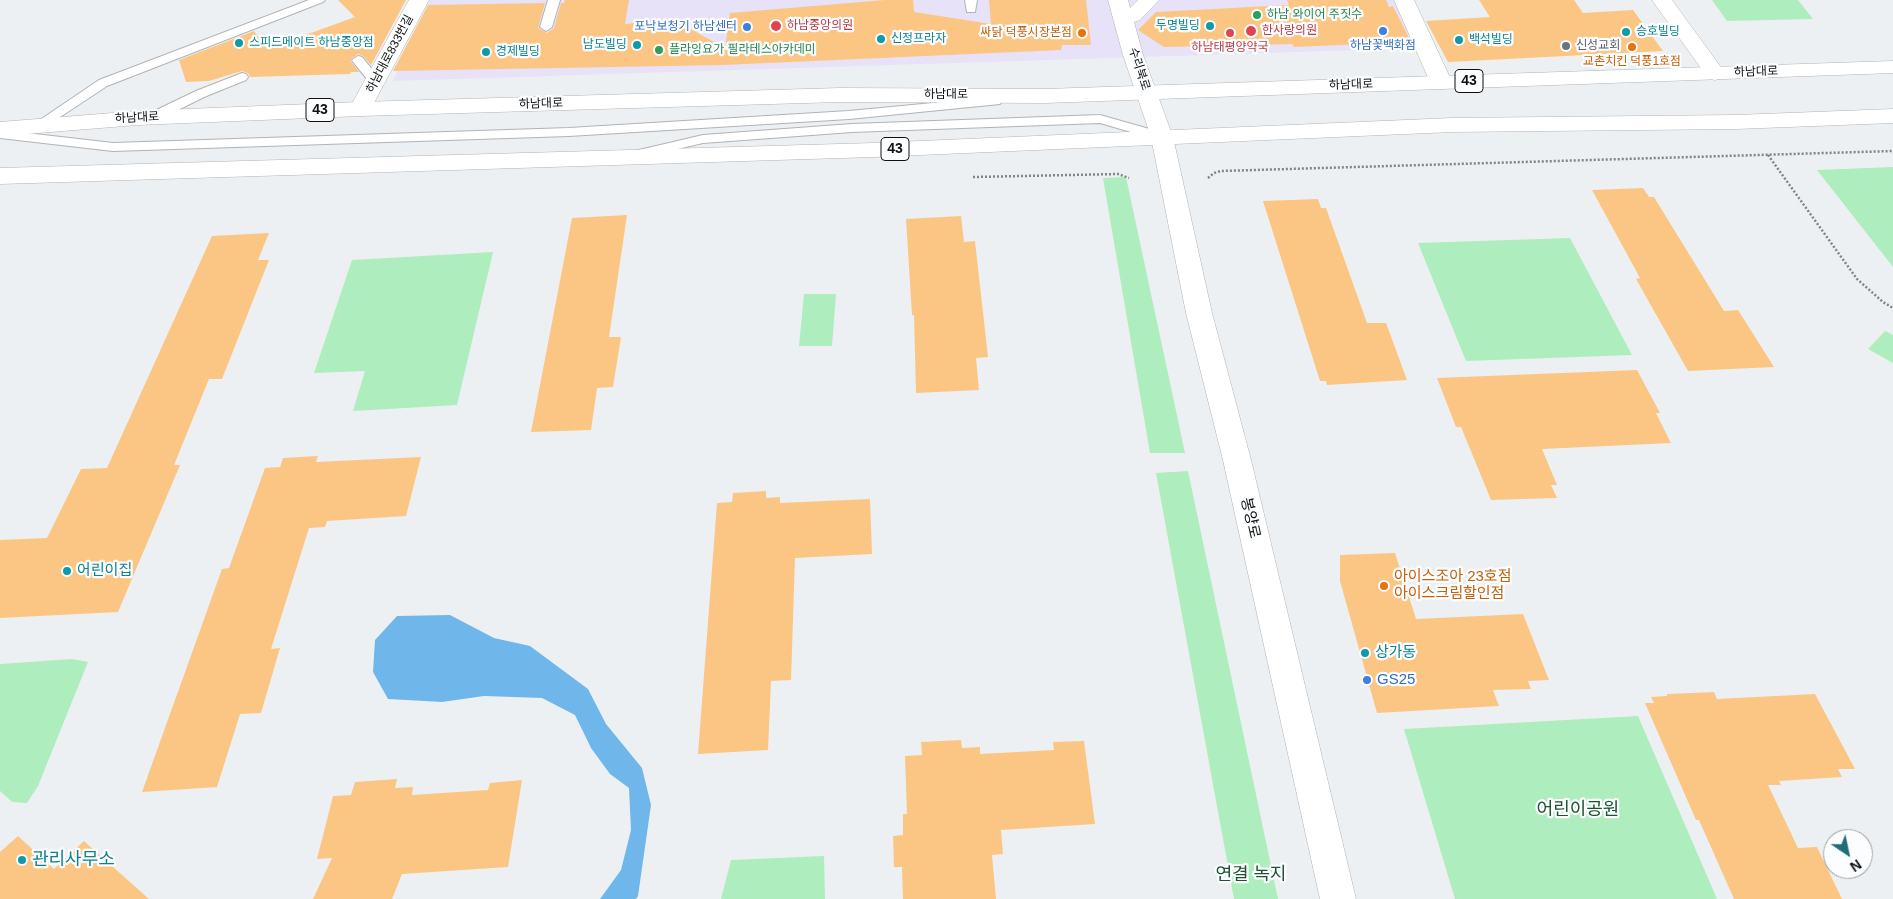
<!DOCTYPE html>
<meta charset="utf-8">
<style>
body{margin:0}
#map{position:relative;width:1893px;height:899px;overflow:hidden;background:#edf0f2;font-family:Arial,sans-serif}
canvas{display:block}
.north{position:absolute;left:1823px;top:829px;width:50px;height:50px;box-sizing:border-box;background:#fbfdff;border:1px solid #9d9ea0;border-radius:50%;rotate:146deg;font-size:14px;font-weight:700;line-height:20px;text-align:center;color:#0f1011}
.north::after{content:'';display:block;margin:auto;width:18px;height:22px;background:#226d75;clip-path:polygon(50% 0,100% 100%,50% 72%,0 100%)}
</style>
<div id="map">
<canvas width="1893" height="899"></canvas>
<div class="north">N</div>
</div>
<script>
const ctx = document.querySelector('canvas').getContext('2d');
ctx.lineJoin = 'round';
function fill(path, color) { ctx.fillStyle = color; ctx.fill(path, 'evenodd'); }
const toPath = rows => new Path2D(rows.map(r => 'M' + r).join(''));
function trace(path, color, width, dash) { ctx.strokeStyle = color; ctx.lineWidth = width; ctx.lineCap = dash ? 'butt' : 'round'; ctx.setLineDash(dash || []); ctx.stroke(path); }
function label(font, color, halo, rows, align = 'center') {
  ctx.font = font + ' Arial,"Noto Sans KR",sans-serif'; ctx.lineWidth = 4.5; ctx.setLineDash([]); ctx.textBaseline = 'middle'; ctx.strokeStyle = halo; ctx.fillStyle = color; for (const [text, x, y, turn = 0] of rows) {
    ctx.save(); ctx.translate(x, y); ctx.rotate((+turn || 0) * Math.PI / 180); ctx.textAlign = isNaN(turn) ? turn : align; if (halo) ctx.strokeText(text, 0, 0); ctx.fillText(text, 0, 0); ctx.restore();
  }
}
fill(toPath([
 [430,0,1399,0,1422,48,393,81]
]), '#e7e2f8');
fill(toPath([
 [1712,0,1798,0,1813,19,1727,21],
 [1893,167,1893,267,1817,170],
 [1126,177,1185,453,1150,453,1103,178],
 [1570,238,1632,355,1466,361,1418,243],
 [493,252,457,405,353,411,365,371,314,373,352,260],
 [804,294,836,294,832,346,799,346],
 [1885,331,1893,335,1893,363,1868,349],
 [1188,471,1278,899,1234,899,1156,473],
 [72,659,88,662,38,786,27,803,12,802,0,791,0,664],
 [1638,716,1717,899,1455,899,1404,729],
 [824,856,825,899,721,899,731,860]
]), '#aeedbd');
fill(toPath([
 [450,615,494,638,530,646,588,689,606,724,642,768,651,805,638,896,636,899,600,899,621,870,631,830,629,788,610,774,591,748,575,715,542,698,484,696,442,702,388,699,373,672,375,640,397,616]
]), '#6fb7ea');
fill(toPath([
 [338,0,406,0,371,65,363,56,358,54,350,60,359,72,351,72,350,74,250,77,248,73,242,71,209,81,186,82,179,60,254,31,267,49,355,17],
 [565,0,629,0,625,24,674,20,725,48,730,13,885,0,913,0,914,12,991,24,989,0,1086,0,1091,45,1062,45,1061,50,723,65,393,71,428,5,545,3,538,28,547,33,554,28,561,3,564,3],
 [1287,0,1386,0,1389,7,1393,6,1411,42,1294,47,1292,44,1164,47,1138,30,1156,12,1289,5],
 [1479,0,1574,0,1583,13,1633,10,1663,51,1448,62,1426,21,1490,17],
 [1643,188,1649,197,1654,197,1724,311,1738,310,1774,367,1688,371,1636,279,1640,278,1592,190],
 [1318,199,1321,208,1326,208,1367,323,1386,323,1407,380,1327,385,1326,381,1320,381,1263,201],
 [627,215,609,337,621,337,613,387,597,388,591,430,531,432,572,218],
 [961,216,964,242,975,241,988,357,976,358,979,390,916,393,914,315,912,315,906,219],
 [269,233,258,260,269,260,222,379,209,379,174,465,180,465,118,612,0,618,0,540,47,538,81,469,107,468,212,236],
 [1637,370,1660,413,1656,413,1671,443,1542,449,1557,485,1551,485,1557,498,1491,500,1461,427,1456,427,1437,378],
 [318,456,316,462,421,457,406,516,327,521,325,527,309,528,271,649,280,648,261,713,240,714,217,787,142,792,222,569,229,568,265,468,280,467,283,458],
 [766,491,766,498,780,497,780,503,870,499,872,554,795,558,791,680,771,681,768,750,698,754,717,503,732,502,733,493],
 [1395,553,1416,619,1523,614,1549,680,1528,681,1531,689,1493,690,1499,706,1377,713,1340,581,1340,555],
 [1714,692,1717,699,1815,694,1855,769,1838,769,1842,777,1779,781,1781,785,1768,785,1798,848,1817,847,1842,899,1734,899,1699,820,1696,820,1645,703,1654,703,1651,697,1667,696,1667,694],
 [961,740,962,748,980,747,980,754,1054,750,1053,742,1084,741,1095,824,1001,830,1003,854,992,855,996,899,903,899,902,867,894,867,893,836,903,835,903,814,907,814,905,756,922,755,921,742],
 [397,779,395,788,413,787,412,795,488,790,490,783,522,780,508,867,402,874,392,899,313,899,332,858,317,859,333,796,351,795,355,782],
 [18,836,54,869,84,841,149,899,0,899,0,852]
]), '#fbc684');
const lane = toPath([
 [309,0,325,0,323,2,107,86,42,129,37,130,31,126,99,80,309,0],
 [548,0,560,0,552,27,546,31,540,27,548,0],
 [965,0,977,0,975,12,967,12,965,0],
 [358,56,362,57,379,78,381,81,379,84,371,84,354,63,352,60,358,56],
 [242,73,246,74,248,77,246,80,204,97,158,120,148,120,147,117,148,114,196,91,242,73],
 [996,97,1000,98,1002,101,1000,104,849,119,569,136,113,151,0,138,0,130,113,143,569,128,849,111,996,97],
 [1100,115,1167,134,1168,137,1162,141,1100,123,852,132,703,143,639,158,634,157,632,154,634,151,639,150,703,135,852,124,1100,115]
]);
const street = toPath([
 [409,0,429,0,368,114,360,116,352,114,349,109,409,0],
 [1108,0,1128,0,1130,8,1138,0,1159,0,1140,20,1134,22,1143,55,1173,137,1170,142,1162,144,1154,142,1151,137,1123,55,1108,0],
 [1394,0,1414,0,1452,82,1448,87,1441,89,1434,87,1430,82,1394,0],
 [1652,0,1672,0,1725,73,1722,78,1715,80,1708,78,1652,0]
]);
const secondary = toPath([
 [1162,130,1170,132,1173,137,1212,313,1251,460,1356,899,1320,899,1223,460,1186,313,1151,137,1154,132,1162,130]
]);
const primary = toPath([
 [1893,61,1893,73,1045,103,840,102,360,116,138,125,0,136,0,122,138,111,360,102,840,88,1045,89,1893,61],
 [1893,109,1893,123,1736,129,1452,132,874,157,0,184,0,168,874,143,1452,118,1736,115,1893,109]
]);
trace(lane, '#b1b3b6', 2);
trace(street, '#b1b3b6', 1);
trace(secondary, '#b1b3b6', 1);
trace(primary, '#b1b3b6', 1);
trace(toPath([
 [1768,155,1857,279,1883,302,1893,308],
 [973,177,1118,174,1129,178],
 [1208,178,1214,173,1221,171,1893,151]
]), '#818385', 2.5, [2, 2]);
fill(lane, '#fff');
fill(street, '#fff');
fill(secondary, '#fff');
fill(primary, '#fff');
for (const [x, y, r, color] of [
 [1257,15,5,"#2e9e5b"],
 [776,26,6,"#e0444e"],
 [1210,26,5,"#0f9aa8"],
 [747,27,5,"#3f7fe0"],
 [1251,31,6,"#e0444e"],
 [1383,31,5,"#3f7fe0"],
 [1626,32,5,"#0f9aa8"],
 [1082,33,5,"#e8710a"],
 [1230,33,5,"#e0444e"],
 [881,39,5,"#0f9aa8"],
 [1459,40,5,"#0f9aa8"],
 [239,43,5,"#0f9aa8"],
 [637,45,5,"#0f9aa8"],
 [1566,46,5,"#6b7280"],
 [1632,47,5,"#e8710a"],
 [659,50,5,"#2e9e5b"],
 [486,52,5,"#0f9aa8"],
 [67,571,5,"#0f9aa8"],
 [1384,586,5,"#e8710a"],
 [1365,653,5,"#0f9aa8"],
 [1367,680,5,"#3f7fe0"],
 [22,860,5,"#0f9aa8"]
]) { const dot = new Path2D(); dot.arc(x, y, r, 0, 2 * Math.PI); ctx.fillStyle = color; ctx.fill(dot); trace(dot, '#fbfdff', 2); }
label('12px', '#27864d', '#fbfdff', [
 ["하남 와이어 주짓수",1267,15],
 ["플라잉요가 필라테스아카데미",669,50]
], 'left');
label('12px', '#be3a42', '#fbfdff', [
 ["하남중앙의원",787,26],
 ["한사랑의원",1262,31],
 ["하남태평양약국",1230,48,"center"]
], 'left');
label('12px', '#0d838f', '#fbfdff', [
 ["두명빌딩",1200,26,"right"],
 ["승호빌딩",1636,32],
 ["신정프라자",891,39],
 ["백석빌딩",1469,40],
 ["스피드메이트 하남중앙점",249,43],
 ["남도빌딩",627,45,"right"],
 ["경제빌딩",496,52]
], 'left');
label('12px', '#366cbe', '#fbfdff', [
 ["포낙보청기 하남센터",737,27],
 ["하남꽃백화점",1383,46,"center"]
], 'right');
label('12px', '#c56008', '#fbfdff', [
 ["싸닭 덕풍시장본점",1072,33],
 ["교촌치킨 덕풍1호점",1632,62,"center"]
], 'right');
label('12px', '#5b616d', '#fbfdff', [
 ["신성교회",1576,46]
], 'left');
label('12px', '#0f1011', '#fbfdff', [
 ["하남대로833번길",390,54,-62],
 ["수리북로",1139,69,72],
 ["하남대로",1756,72,-2],
 ["하남대로",1351,85,-2],
 ["하남대로",946,95],
 ["하남대로",541,104,-2],
 ["하남대로",137,118,-3]
]);
for (const [x, y, w] of [
 [1469,81,28],
 [320,110,28],
 [895,149,28]
]) { const box = new Path2D(); box.roundRect(x - w / 2, y - 11.5, w, 23, 4); ctx.fillStyle = '#fbfdff'; ctx.fill(box); trace(box, '#0f1011', 1); }
label('bold 14px', '#0f1011', null, [
 ["43",1469,81],
 ["43",320,110],
 ["43",895,149]
]);
label('15px', '#0f1011', '#fbfdff', [
 ["봉양로",1250,518,77]
]);
label('15px', '#0d838f', '#fbfdff', [
 ["어린이집",77,571],
 ["상가동",1375,653]
], 'left');
label('15px', '#c56008', '#fbfdff', [
 ["아이스조아 23호점",1394,577],
 ["아이스크림할인점",1394,594]
], 'left');
label('15px', '#366cbe', '#fbfdff', [
 ["GS25",1377,680]
], 'left');
label('18px', '#1f5230', '#fbfdff', [
 ["어린이공원",1578,810],
 ["연결 녹지",1251,875]
]);
label('18px', '#0d838f', '#fbfdff', [
 ["관리사무소",32,860]
], 'left');
</script>
